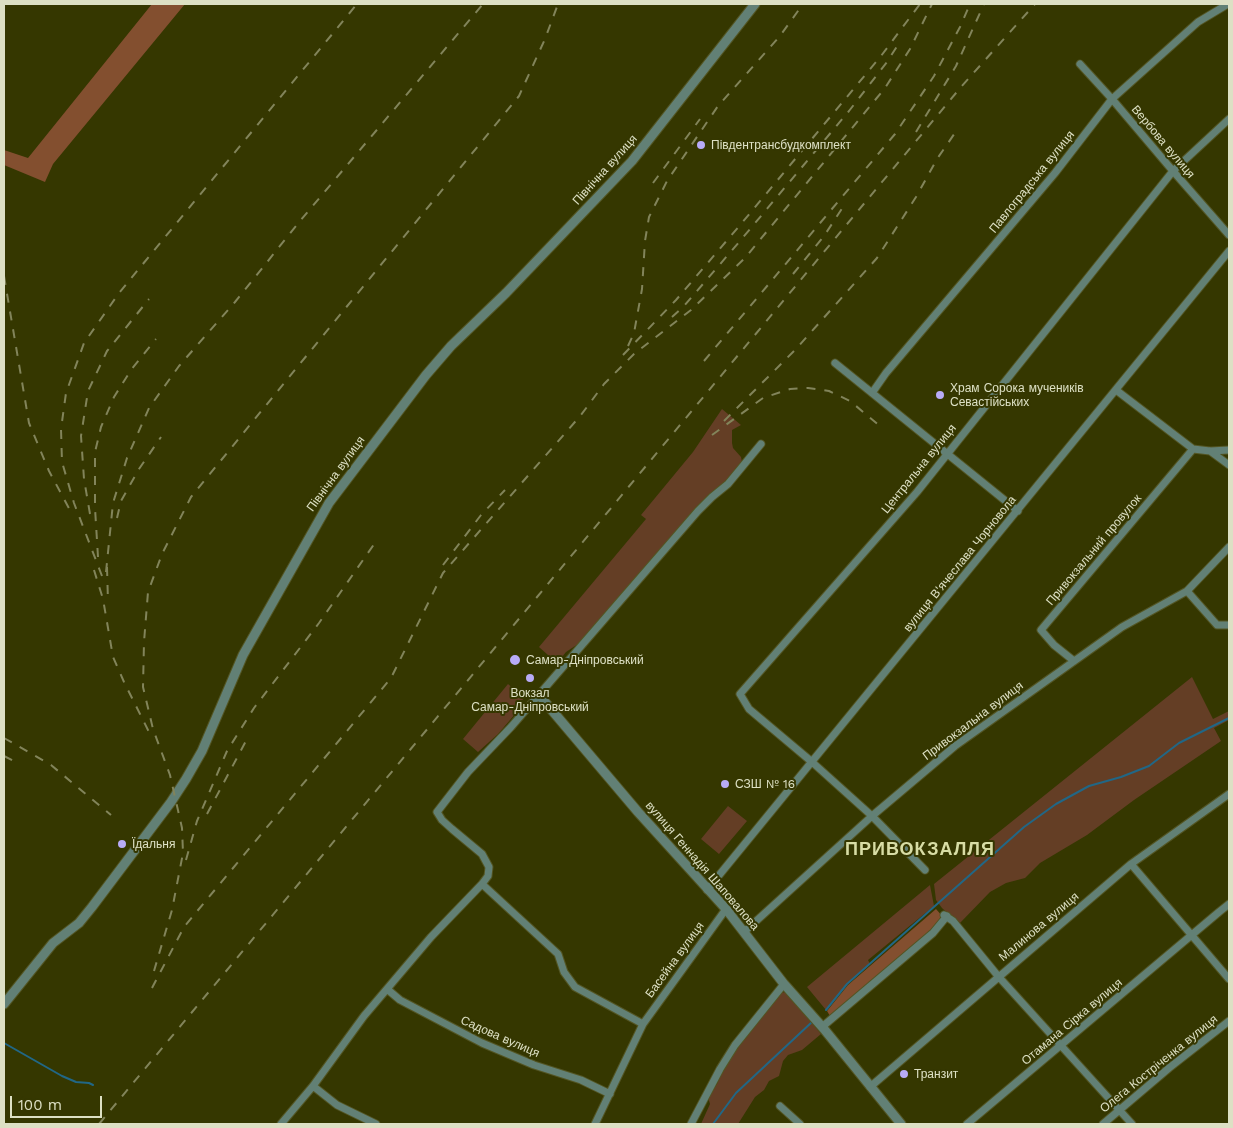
<!DOCTYPE html>
<meta charset="utf-8">
<style>
body{margin:0}
#map{position:relative;width:1233px;height:1128px;overflow:hidden;background:#353700;font-family:"Work Sans",sans-serif}
canvas{display:block}
.frame{position:absolute;inset:0;border:5px solid #dde0c4;pointer-events:none}
.scale{position:absolute;left:10px;top:1096px;width:92px;height:22px;box-sizing:border-box;border:2px solid #dde0c4;border-top:0;padding-left:6px;font-size:15px;line-height:18px;white-space:nowrap;color:#dde0c4;-webkit-text-stroke:4px #353700;paint-order:stroke}
</style>
<div id="map">
<canvas width="1233" height="1128"></canvas>
<div class="frame"></div>
<div class="scale">100 m</div>
</div>
<script>
const ctx = document.querySelector('canvas').getContext('2d');
ctx.lineJoin = 'round';
function fill(path, color) { ctx.fillStyle = color; ctx.fill(path, 'evenodd'); }
const toPath = rows => new Path2D(rows.map(r => 'M' + r).join(''));
function trace(path, color, width, dash) { ctx.strokeStyle = color; ctx.lineWidth = width; ctx.lineCap = dash ? 'butt' : 'round'; ctx.setLineDash(dash || []); ctx.stroke(path); }
function label(font, color, halo, rows, align = 'center') {
  ctx.font = font + ' "Work Sans",sans-serif'; ctx.lineWidth = 4; ctx.setLineDash([]); ctx.textBaseline = 'middle'; ctx.strokeStyle = halo; ctx.fillStyle = color; for (const [text, x, y, turn = 0] of rows) {
    ctx.save(); ctx.translate(x, y); ctx.rotate((+turn || 0) * Math.PI / 180); ctx.textAlign = isNaN(turn) ? turn : align; if (halo) ctx.strokeText(text, 0, 0); ctx.fillText(text, 0, 0); ctx.restore();
  }
}
fill(toPath([
 [722,409,741,425,732,430,732,443,733,448,741,457,742,462,730,478,711,494,581,642,566,652,557,663,539,647,646,519,641,515,693,452],
 [1192,677,1213,719,1229,711,1229,720,1214,728,1221,741,1134,800,1087,835,1040,863,1025,878,1006,883,990,892,959,924,942,908,936,900,934,884],
 [508,684,524,698,520,703,522,706,498,734,478,752,463,739],
 [728,806,747,821,719,854,701,839],
 [930,885,934,906,868,960,870,964,847,984,826,1010,807,987],
 [782,992,787,993,821,1034,802,1050,788,1055,783,1061,779,1076,769,1081,764,1090,755,1097,738,1124,701,1124,710,1104,708,1097,717,1084,727,1062,741,1042]
]), '#643e25');
fill(toPath([
 [152,4,185,4,53,164,45,182,4,165,4,150,28,158],
 [936,909,943,917,933,929,830,1016,827,1011,848,985]
]), '#834f2f');
trace(toPath([
 [826,1010,847,984,1024,827,1056,804,1089,786,1121,777,1149,766,1179,743,1229,718],
 [4,1043,62,1076,76,1082,89,1083,93,1085],
 [713,1124,736,1093,812,1022]
]), '#216786', 2);
const minor = toPath([
 [1080,64,1112,99,1173,171,1229,235],
 [835,363,1018,511],
 [1116,390,1193,449,1210,451,1229,450],
 [872,393,886,373,1055,173,1112,99,1198,22,1228,4],
 [1210,451,1229,465],
 [1187,591,1217,625,1229,625],
 [1074,661,1054,645,1041,630,1193,449],
 [1131,864,1229,979],
 [925,870,872,816,812,762,749,709,740,694,917,492,1173,171,1229,119],
 [482,884,558,954,564,972,575,987,643,1024],
 [707,890,1229,251],
 [944,915,953,921,998,976,1132,1124],
 [744,932,872,816,955,746,1122,627,1187,591,1229,547],
 [387,989,400,1000,482,1043,534,1065,581,1080,610,1094],
 [822,1027,933,933,947,916],
 [313,1086,337,1105,376,1124],
 [870,1087,1131,864,1229,794],
 [780,1106,800,1124],
 [281,1124,313,1086,364,1016,431,937,482,884,488,876,489,867,482,854,452,829,442,820,437,812,468,772,511,727,698,511,712,497,728,484,761,444],
 [595,1124,643,1024,726,909],
 [691,1124,720,1069,735,1045,784,984],
 [967,1124,1219,912,1229,904],
 [1103,1124,1169,1068,1229,1021]
]);
const tertiary = toPath([
 [539,695,638,812,726,909,784,984,824,1029,901,1124],
 [4,1004,53,943,79,923,92,907,171,802,186,779,202,751,243,655,329,503,426,375,451,346,506,293,632,161,755,4]
]);
trace(minor, '#535523', 9);
trace(tertiary, '#535523', 11);
trace(minor, '#628075', 7);
trace(tertiary, '#628075', 9);
trace(toPath([
 [916,132,956,66,984,4],
 [653,183,700,119],
 [793,274,824,236,845,204],
 [4,276,29,423,49,471,71,512],
 [672,317,684,306,740,241,849,111,887,62,901,40],
 [628,346,634,333,642,289,645,241,649,217,667,181,718,106,780,36,803,4],
 [623,355,676,300,741,224,881,56,920,4],
 [704,361,895,134,934,76,960,27,970,4],
 [724,421,796,349,877,258,916,197,937,159,957,130],
 [712,435,763,398,790,389,808,388,829,391,850,401,880,426],
 [90,514,84,479,81,436,88,391,107,351,149,299],
 [117,518,121,501,139,469,161,437],
 [98,557,95,508,95,452,101,427,114,397,131,370,156,339],
 [443,565,481,515,505,490],
 [107,567,108,602],
 [94,570,103,599,113,657,124,682,150,734],
 [106,572,113,503,127,458,149,408,179,366,235,302,300,221,483,4],
 [102,576,74,503,62,462,61,429,66,393,84,343,119,293,357,4],
 [4,738,51,765,111,815],
 [4,756,18,763],
 [207,814,247,739],
 [186,860,197,821,227,751,254,708,319,623,377,540],
 [154,971,172,910,183,853,182,828,170,775,153,729,143,687,144,642,148,592,162,554,191,497,519,96,545,39,558,4],
 [152,988,184,927,391,678,443,573,581,415,604,384,634,354,691,310,745,258,885,88,910,49,932,4],
 [99,1124,961,87,1035,4]
]), '#82845a', 2, [9, 9]);
for (const [x, y, r, color] of [
 [701,145,5,"#b8abf7"],
 [940,395,5,"#b8abf7"],
 [515,660,6,"#b8abf7"],
 [530,678,5,"#b8abf7"],
 [725,784,5,"#b8abf7"],
 [122,844,5,"#b8abf7"],
 [904,1074,5,"#b8abf7"]
]) { const dot = new Path2D(); dot.arc(x, y, r, 0, 2 * Math.PI); ctx.fillStyle = color; ctx.fill(dot); trace(dot, '#353700', 2); }
label('12px', '#dde0c4', '#353700', [
 ["Вербова вулиця",1163,142,50],
 ["Північна вулиця",605,170,-48],
 ["Павлоградська вулиця",1032,182,-51],
 ["Центральна вулиця",919,469,-51],
 ["Північна вулиця",336,474,-54],
 ["Привокзальний провулок",1094,550,-50],
 ["вулиця В'ячеслава Чорновола",960,564,-51],
 ["Привокзальна вулиця",973,721,-37],
 ["вулиця Геннадія Шаповалова",702,866,49],
 ["Малинова вулиця",1039,927,-40],
 ["Басейна вулиця",675,960,-54],
 ["Отамана Сірка вулиця",1072,1022,-40],
 ["Садова вулиця",500,1037,24],
 ["Олега Костріченка вулиця",1159,1064,-39]
]);
label('12px', '#dde0c4', '#353700', [
 ["Південтрансбудкомплект",711,145],
 ["Храм Сорока мучеників",950,388],
 ["Севастійських",950,402],
 ["Самар-Дніпровський",526,660],
 ["Вокзал",530,693,"center"],
 ["Самар-Дніпровський",530,707,"center"],
 ["СЗШ № 16",735,784],
 ["Їдальня",132,844],
 ["Транзит",914,1074]
], 'left');
ctx.letterSpacing = '1px';
label('bold 18px', '#d8dda5', '#353700', [
 ["ПРИВОКЗАЛЛЯ",920,850]
]);
ctx.letterSpacing = '0px';
</script>
